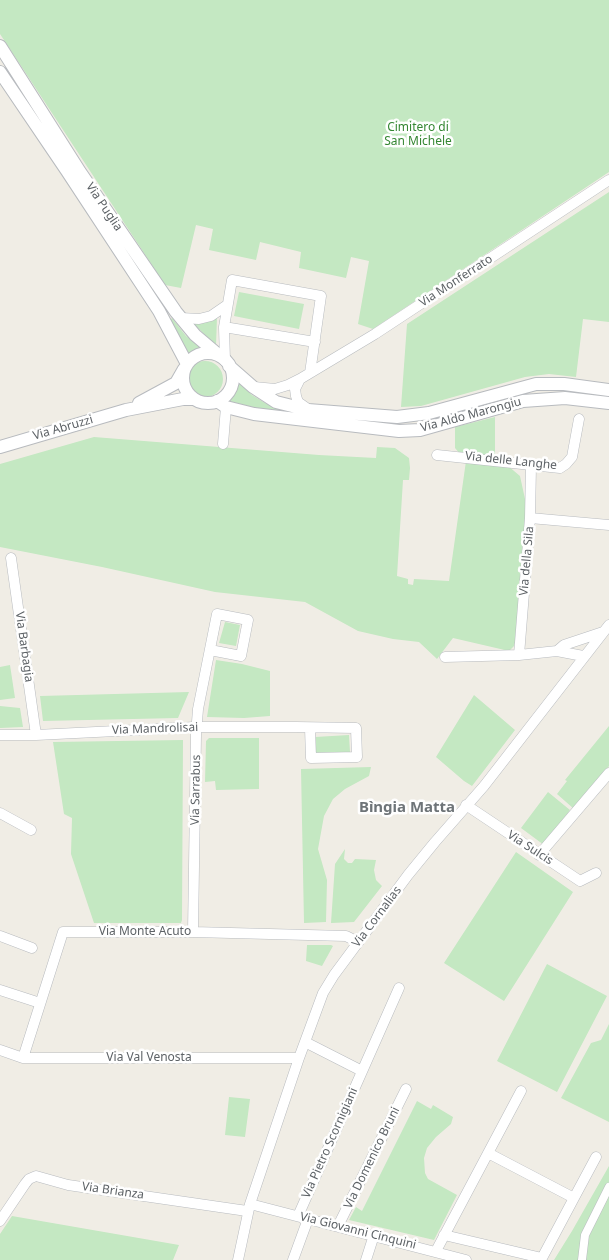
<!DOCTYPE html>
<meta charset="utf-8">
<style>
body{margin:0}
canvas{display:block;background:#f0ede5}
</style>
<canvas width="609" height="1260"></canvas>
<script>
const ctx = document.querySelector('canvas').getContext('2d');
ctx.lineJoin = 'round';
function fill(path, color) { ctx.fillStyle = color; ctx.fill(path, 'evenodd'); }
const toPath = rows => new Path2D(rows.map(r => 'M' + r).join(''));
function trace(path, color, width, dash) { ctx.strokeStyle = color; ctx.lineWidth = width; ctx.lineCap = dash ? 'butt' : 'round'; ctx.setLineDash(dash || []); ctx.stroke(path); }
function label(font, color, halo, rows, align = 'center') {
  ctx.font = font + ' "Noto Sans",sans-serif'; ctx.lineWidth = 5; ctx.setLineDash([]); ctx.textBaseline = 'middle'; ctx.strokeStyle = halo; ctx.fillStyle = color; for (const [text, x, y, turn = 0] of rows) {
    ctx.save(); ctx.translate(x, y); ctx.rotate((+turn || 0) * Math.PI / 180); ctx.textAlign = isNaN(turn) ? turn : align; if (halo) ctx.strokeText(text, 0, 0); ctx.fillText(text, 0, 0); ctx.restore();
  }
}
fill(toPath([
 [0,0,609,0,609,172,373,329,358,324,369,261,351,257,346,278,299,268,301,252,260,242,256,260,209,250,213,229,196,225,181,288,165,285,0,34],
 [609,192,609,322,583,319,576,377,549,374,525,377,421,406,401,407,407,324],
 [239,292,304,304,299,329,234,316],
 [217,317,216,346,194,324,200,324],
 [172,318,186,336,201,347,185,355,181,339,170,320],
 '187 379a18 18 0 1 1 36 0a18 18 0 1 1-36 0Z',
 [238,381,252,395,265,403,304,414,271,412,225,401,234,392],
 [495,417,495,455,520,476,525,499,525,523,517,635,514,646,509,651,453,638,437,659,419,642,393,639,358,631,305,602,215,592,102,567,0,547,0,464,94,437,319,455,376,458,377,447,395,448,409,458,410,468,409,480,403,480,397,576,408,579,408,584,413,585,414,579,449,581,466,461,455,448,455,427],
 [225,622,240,625,236,646,219,643],
 [216,660,242,664,270,671,270,716,244,718,207,717],
 [10,665,15,698,0,700,0,667],
 [189,692,178,718,43,721,40,696],
 [474,695,515,730,472,786,464,781,436,757],
 [0,706,20,708,23,727,0,728],
 [609,726,609,766,574,809,557,794,567,781,565,780],
 [349,735,350,752,316,753,315,737],
 [209,738,259,738,259,789,216,790,215,781,205,782,206,741],
 [183,740,182,920,181,923,94,923,71,854,72,818,64,814,53,742],
 [371,767,369,776,345,789,333,799,324,816,318,849,327,880,326,922,304,923,301,769],
 [548,792,570,810,544,845,521,828],
 [345,849,344,859,348,863,352,863,355,859,376,860,374,870,376,880,382,886,354,922,331,923,335,864],
 [516,852,573,892,504,1001,444,963],
 [307,945,331,945,333,946,322,966,306,961],
 [547,964,607,996,557,1092,497,1061],
 [609,1024,609,1122,561,1098,591,1043,601,1040],
 [229,1097,250,1099,245,1137,225,1135],
 [417,1101,431,1109,433,1105,453,1117,451,1124,436,1137,427,1148,424,1158,425,1173,428,1179,457,1195,434,1240,349,1220,356,1207,362,1211],
 [609,1166,609,1260,554,1260,572,1231],
 [12,1216,179,1245,173,1260,0,1260,0,1234]
]), '#c4e8c2');
const pedestrian = toPath([
 [582,1260,585,1235,609,1187]
]);
const minor = toPath([
 [181,318,199,319,211,316,227,305],
 [224,327,315,342],
 [225,361,224,327,232,280,321,296,310,373],
 [300,379,295,389,296,396,298,402,308,409],
 [254,387,275,389,288,385,300,379,375,334,609,180],
 [223,444,226,407],
 [437,455,560,468,566,464,572,457,579,419],
 [530,518,609,525],
 [11,558,36,735],
 [557,651,564,645,603,632],
 [519,655,530,518,531,466],
 [445,657,519,655,557,651,583,656],
 [0,735,36,735,196,727,296,727,356,728,357,757,311,758,310,728],
 [466,805,580,881,596,873],
 [0,813,31,830],
 [539,855,609,773],
 [193,932,196,735,198,709,217,614,248,620,241,656,210,650],
 [0,936,32,948],
 [0,990,40,1003],
 [305,1042,362,1071],
 [0,1050,23,1058,299,1058],
 [23,1058,63,932,193,932,346,936,358,942],
 [574,1198,596,1157],
 [250,1204,466,1260],
 [298,1216,399,988],
 [0,1221,25,1184,29,1179,36,1176,68,1185,247,1211],
 [338,1226,406,1089],
 [444,1235,542,1258,574,1198,488,1153],
 [436,1251,521,1091],
 [238,1260,250,1204,299,1058,323,993,334,975,408,875,435,842,484,786,609,625],
 [293,1260,308,1219],
 [366,1260,374,1235]
]);
const tertiary = toPath([
 [0,46,80,172,176,312,195,335,221,357],
 [0,72,67,171,159,311,187,364],
 '183 378a25 25 0 1 1 50 0a25 25 0 1 1-50 0Z',
 [229,366,253,387,276,402,308,410,397,417,429,413,536,384,564,384,609,390],
 [217,401,226,407,254,414,399,431,420,430,523,401,565,398,609,403],
 [139,403,176,383,184,369],
 [0,447,126,410,183,399,194,399]
]);
trace(pedestrian, '#b8bbbf', 9);
trace(minor, '#b8bbbf', 11);
trace(tertiary, '#b8bbbf', 14);
trace(pedestrian, '#fff', 8);
trace(minor, '#fff', 10);
trace(tertiary, '#fff', 12);
label('12px', '#358733', '#fff', [
 ["Cimitero di",418,128],
 ["San Michele",418,142]
]);
label('12px', '#5d6266', '#fff', [
 ["Via Puglia",104,207,56],
 ["Via Monferrato",456,281,-33],
 ["Via Aldo Marongiu",471,415,-15],
 ["Via Abruzzi",63,428,-16],
 ["Via delle Langhe",511,461,6],
 ["Via della Sila",527,561,-85],
 ["Via Barbagia",24,647,82],
 ["Via Mandrolisai",155,729,-2],
 ["Via Sarrabus",196,790,-89],
 ["Via Sulcis",530,848,33],
 ["Via Cornalias",377,917,-53],
 ["Via Monte Acuto",145,932],
 ["Via Val Venosta",149,1058],
 ["Via Pietro Scornigiani",330,1143,-66],
 ["Via Domenico Bruni",372,1158,-64],
 ["Via Brianza",113,1191,8],
 ["Via Giovanni Cinquini",358,1231,14]
]);
label('bold 15px', '#6e7478', '#fff', [
 ["Bìngia Matta",407,808]
]);
</script>
